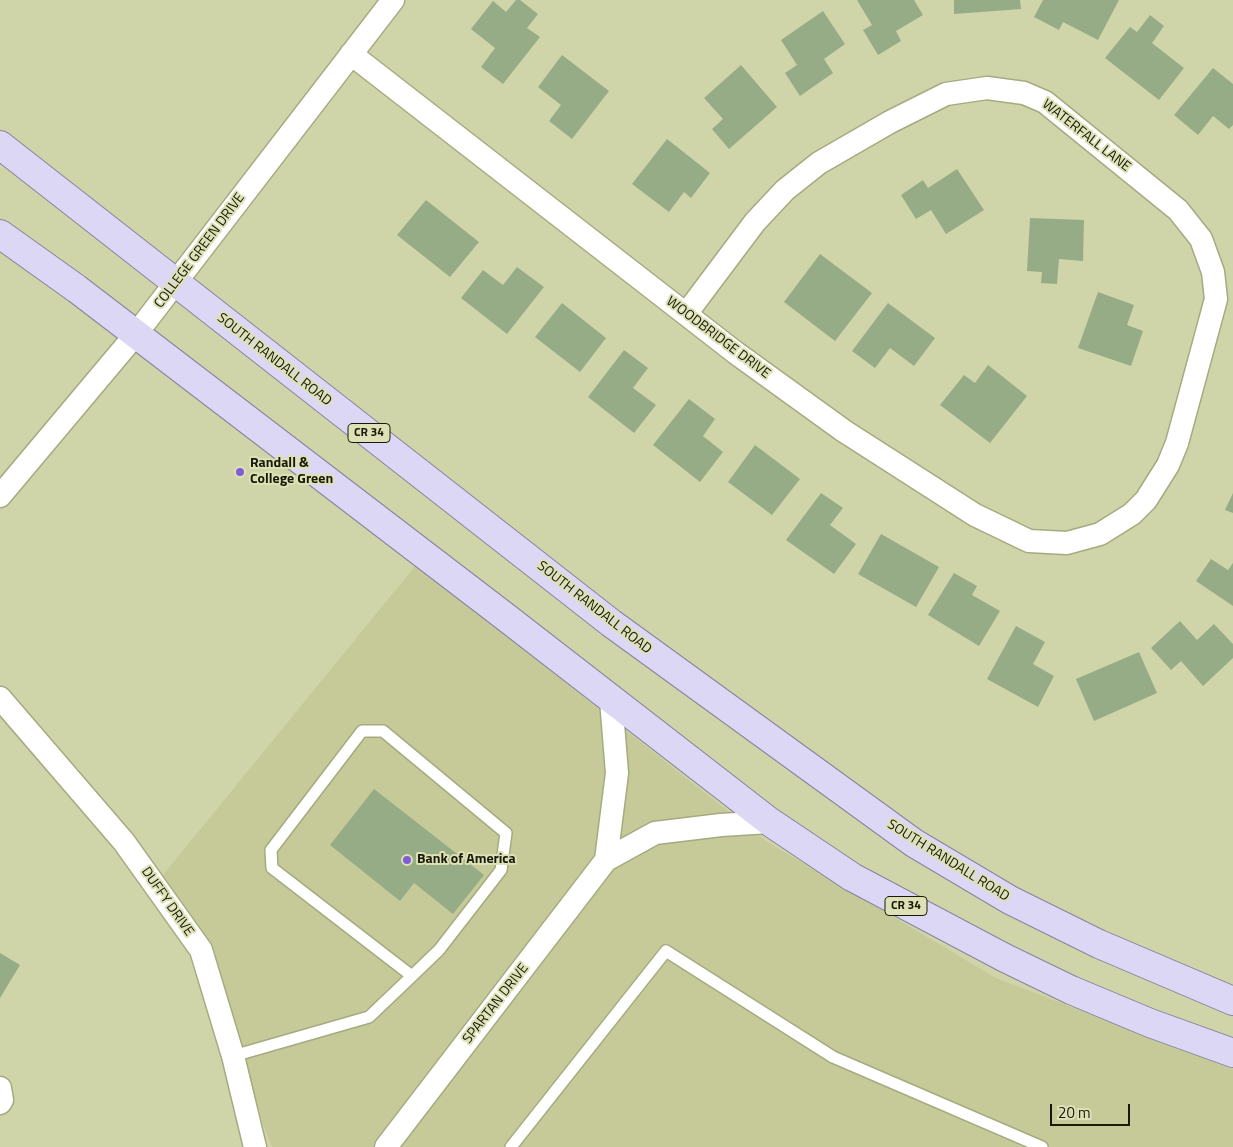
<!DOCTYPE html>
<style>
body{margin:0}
#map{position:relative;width:1233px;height:1147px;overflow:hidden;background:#d0d4a9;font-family:"Titillium Web",sans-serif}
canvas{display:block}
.scale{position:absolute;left:1050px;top:1104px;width:80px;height:22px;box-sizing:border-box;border:2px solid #181909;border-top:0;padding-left:6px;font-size:15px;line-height:18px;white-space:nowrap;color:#181909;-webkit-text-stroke:4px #dde1b5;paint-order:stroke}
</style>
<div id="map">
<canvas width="1233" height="1147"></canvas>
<div class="scale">20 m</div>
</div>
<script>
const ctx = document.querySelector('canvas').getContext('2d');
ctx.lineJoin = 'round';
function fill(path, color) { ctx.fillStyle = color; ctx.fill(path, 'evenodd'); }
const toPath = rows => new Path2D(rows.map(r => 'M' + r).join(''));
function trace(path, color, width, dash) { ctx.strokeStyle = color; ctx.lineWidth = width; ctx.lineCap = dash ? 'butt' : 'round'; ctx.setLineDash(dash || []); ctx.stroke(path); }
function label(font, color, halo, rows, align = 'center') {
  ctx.font = font + ' "Titillium Web",sans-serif'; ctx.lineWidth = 4; ctx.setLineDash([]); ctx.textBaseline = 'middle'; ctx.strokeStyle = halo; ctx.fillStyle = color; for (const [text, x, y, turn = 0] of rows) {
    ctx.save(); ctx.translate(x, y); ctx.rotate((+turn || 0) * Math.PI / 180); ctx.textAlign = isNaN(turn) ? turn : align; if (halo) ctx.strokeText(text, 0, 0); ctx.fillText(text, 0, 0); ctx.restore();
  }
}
fill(toPath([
 [416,565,766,841,996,978,1233,1069,1233,1147,272,1147,264,1127,212,944,163,875]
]), '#c5ca98');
fill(toPath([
 [516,0,520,0,538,14,527,28,540,37,503,84,481,67,495,48,471,29,493,1,506,12],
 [857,0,914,0,923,15,896,31,901,41,878,55,863,30,872,25],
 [954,0,1020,0,1021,9,954,14],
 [1043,0,1119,0,1098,40,1063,22,1059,30,1034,17],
 [823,11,845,44,824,59,833,73,800,96,785,73,797,65,781,40],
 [1150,15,1164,26,1152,43,1184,68,1159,100,1105,58,1130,27,1137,32],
 [562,55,609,91,572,139,549,121,561,105,538,87],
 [741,65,777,107,729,149,712,129,723,119,704,98],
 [1213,68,1233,84,1233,125,1229,129,1213,116,1198,135,1174,115],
 [667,139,710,173,691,198,684,192,669,212,632,184],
 [957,169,984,210,946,234,931,210,916,219,901,195,923,180,928,188],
 [426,200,479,242,450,277,397,235],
 [1030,218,1084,220,1083,261,1059,259,1057,284,1041,283,1042,272,1027,271],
 [820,254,872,293,835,341,784,302],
 [517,267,544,287,507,334,461,298,483,270,503,285],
 [1098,292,1134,305,1127,325,1143,331,1131,366,1078,348],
 [562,303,606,338,580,372,535,337],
 [888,303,935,338,914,366,890,348,875,368,852,351],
 [624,350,648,368,633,388,656,405,634,433,588,397],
 [988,365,1027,396,990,443,940,405,964,375,975,383],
 [689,399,715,419,703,436,723,452,700,482,653,445],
 [755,445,800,479,772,515,728,482],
 [821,493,843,508,830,525,856,544,834,574,786,540],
 [1233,493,1233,513,1225,510],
 [881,534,939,567,916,607,858,574],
 [1211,559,1228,570,1233,563,1233,606,1196,581],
 [954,573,977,586,972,595,1000,611,979,646,928,615],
 [1180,621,1197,640,1214,624,1233,644,1233,658,1203,686,1181,661,1171,670,1151,648],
 [1016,626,1045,642,1033,664,1054,676,1038,707,987,679],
 [1139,652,1157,693,1094,721,1076,679],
 [374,789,484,875,453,914,414,883,400,901,330,845],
 [0,953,20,965,0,998]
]), '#96ac86');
const service = toPath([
 [233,1056,369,1017,412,976,439,950,501,870,506,833,383,731,362,731,271,850,272,868,412,976],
 [511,1147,666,951,833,1057,1042,1147]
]);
const minor = toPath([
 [351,54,736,353,844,431,975,515,1029,541,1067,543,1100,534,1132,514,1146,500,1168,465,1177,443,1216,299,1213,272,1201,239,1178,210,1045,102,1024,93,987,88,946,94,890,122,819,163,785,190,755,222,686,314],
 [0,496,136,334,393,0],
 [0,698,124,842,201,950,233,1056,255,1147],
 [606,860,617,773,611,700],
 [0,1088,2,1100,0,1103],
 [386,1147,606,860,655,833,721,825,770,822]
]);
const primary = toPath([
 [0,145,611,623,914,843,1010,900,1099,944,1233,1001],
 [0,234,77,289,503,615,770,822,852,877,1005,958,1071,990,1150,1023,1233,1053]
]);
trace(service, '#a6aa80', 14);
trace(minor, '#a6aa80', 25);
trace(primary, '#88849e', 30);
trace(service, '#fff', 11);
trace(minor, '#fff', 22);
trace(primary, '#dcd7f5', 28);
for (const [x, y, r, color] of [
 [240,472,5,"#7f5dd8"],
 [407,860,5,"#7f5dd8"]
]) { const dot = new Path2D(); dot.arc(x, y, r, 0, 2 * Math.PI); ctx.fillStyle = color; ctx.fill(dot); trace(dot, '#dde1b5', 2); }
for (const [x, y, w] of [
 [369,433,42],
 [906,906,42]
]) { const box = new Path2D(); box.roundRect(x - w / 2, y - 9.5, w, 19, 4); ctx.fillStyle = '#dde1b5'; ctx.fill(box); trace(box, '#181909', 1); }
label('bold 12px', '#181909', null, [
 ["CR 34",369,433],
 ["CR 34",906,906]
]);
label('14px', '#181909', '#dde1b5', [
 ["WATERFALL LANE",1086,136,38],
 ["COLLEGE GREEN DRIVE",200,251,-53],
 ["WOODBRIDGE DRIVE",718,338,37],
 ["SOUTH RANDALL ROAD",274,360,38],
 ["SOUTH RANDALL ROAD",594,608,38],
 ["SOUTH RANDALL ROAD",948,861,32],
 ["DUFFY DRIVE",167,902,55],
 ["SPARTAN DRIVE",496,1004,-52]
]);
label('bold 14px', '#181909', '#dde1b5', [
 ["Randall &",250,464],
 ["College Green",250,480],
 ["Bank of America",417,860]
], 'left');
</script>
